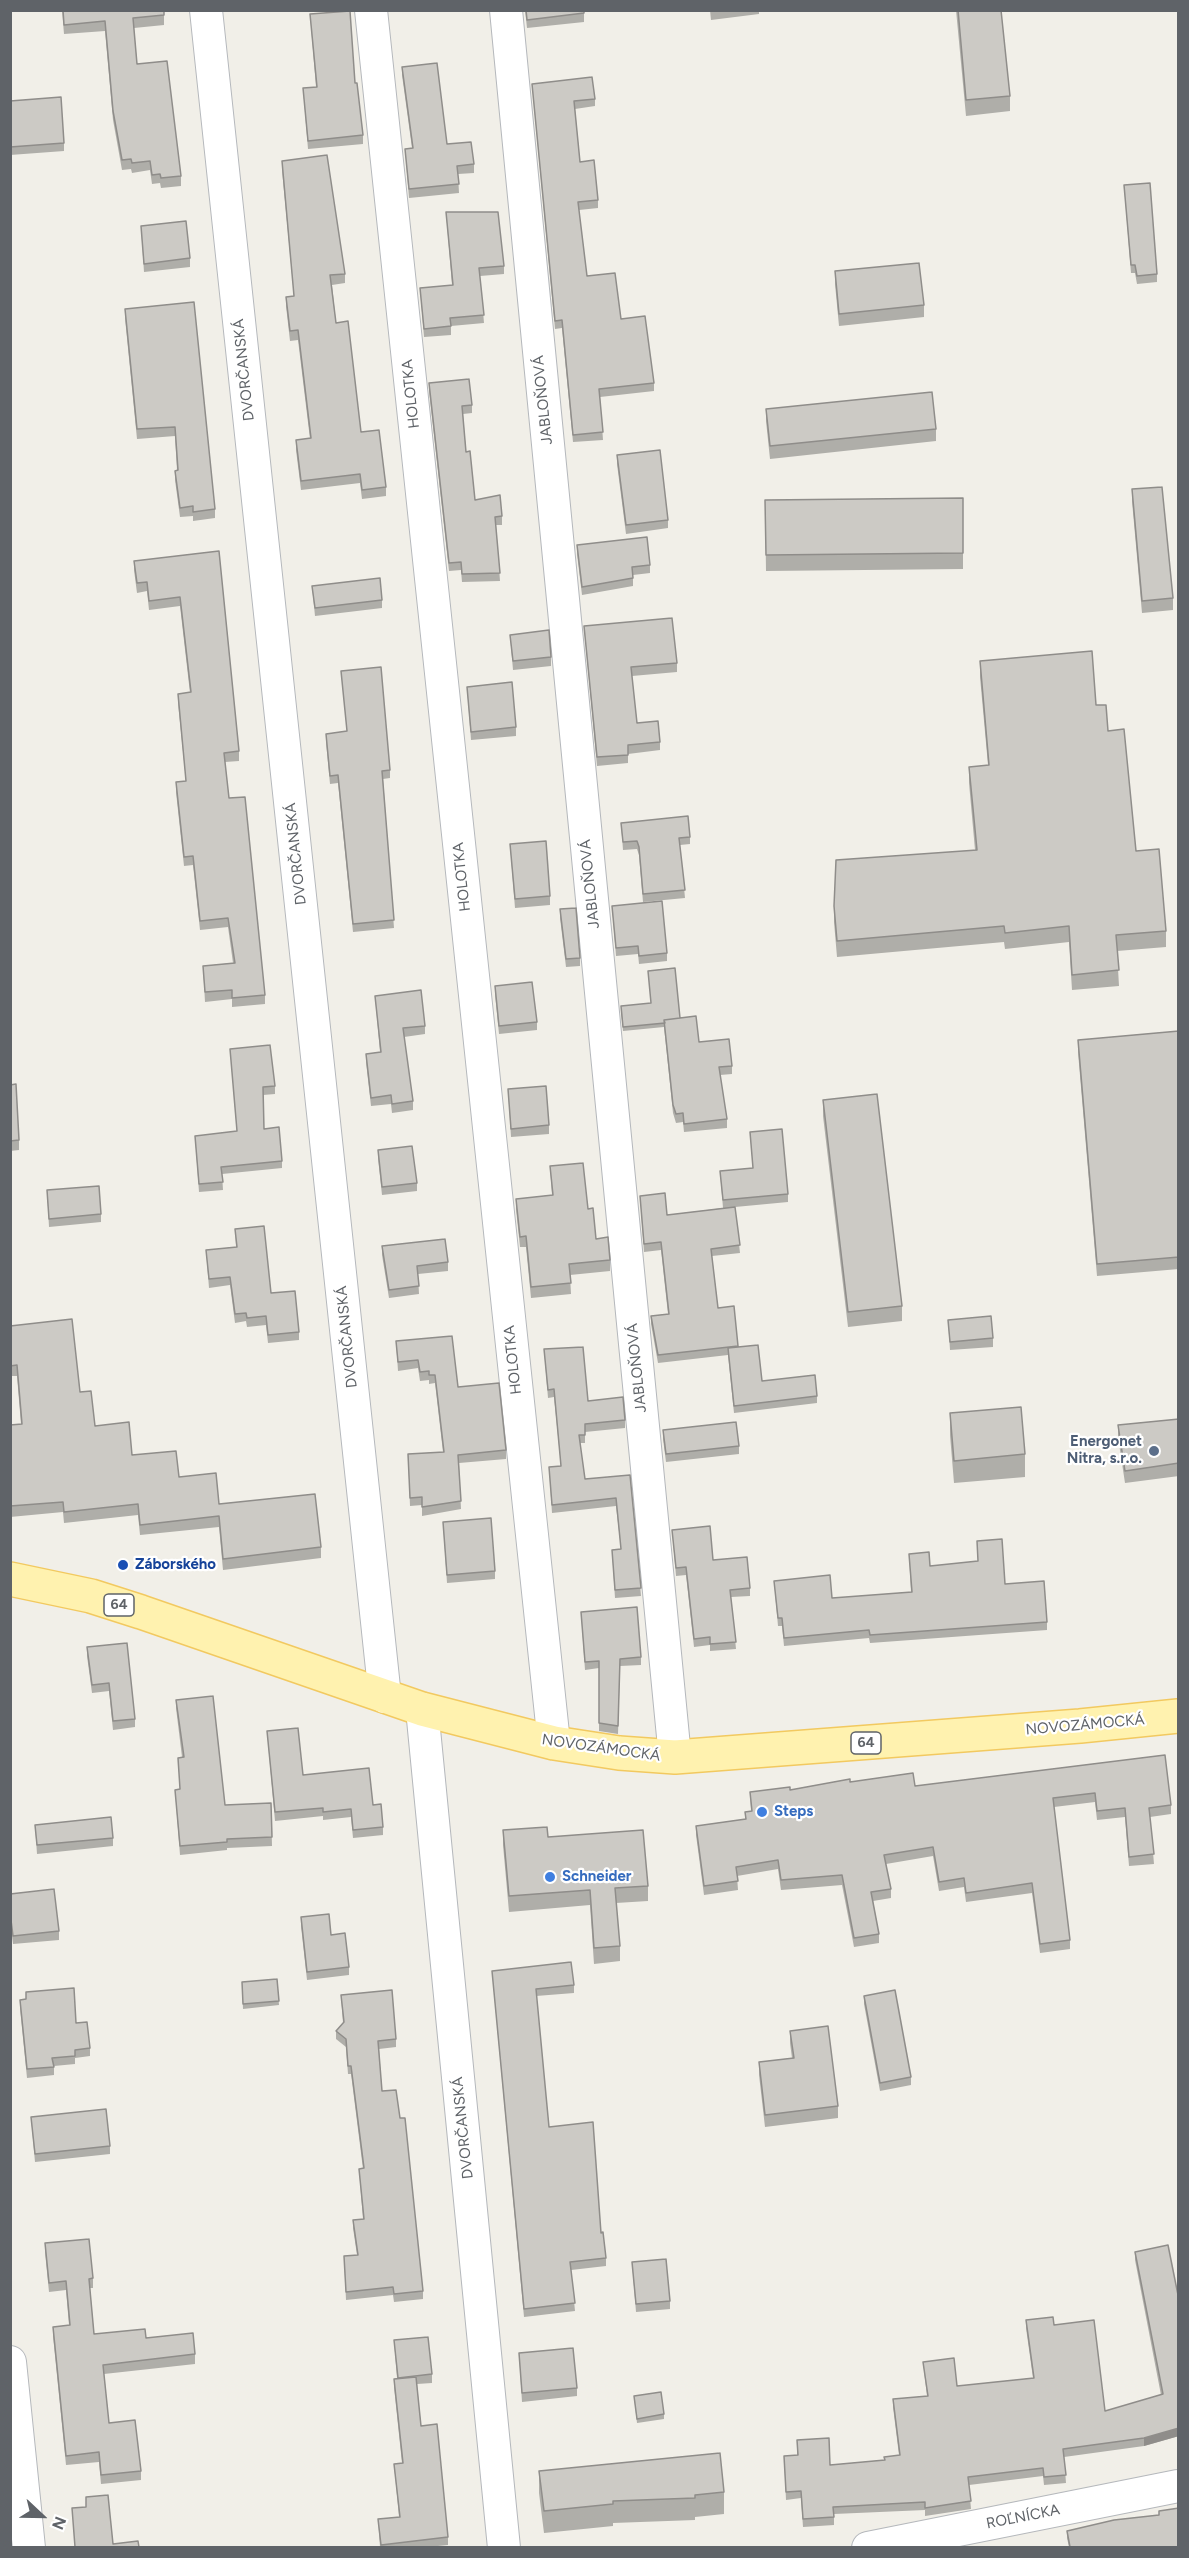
<!DOCTYPE html>
<meta charset="utf-8">
<style>
body{margin:0}
#map{position:relative;width:1189px;height:2558px;overflow:hidden;background:#f1efe8;font-family:Figtree,sans-serif}
canvas{display:block}
.frame{position:absolute;inset:0;border:12px solid #5f6368;pointer-events:none}
.north{position:absolute;left:12px;top:2486px;width:60px;height:60px;-webkit-text-stroke:4px #fff;paint-order:stroke;rotate:112deg;font-size:16px;font-weight:700;line-height:24px;text-align:center;color:#5f6368}
.north::after{content:'';display:block;margin:auto;width:21px;height:27px;background:#5f6368;clip-path:polygon(50% 0,100% 100%,50% 72%,0 100%)}
</style>
<div id="map">
<canvas width="1189" height="2558"></canvas>
<div class="frame"></div>
<div class="north">N</div>
</div>
<script>
const ctx = document.querySelector('canvas').getContext('2d');
ctx.lineJoin = 'round';
const toPath = rows => new Path2D(rows.map(r => 'M' + r).join(''));
function trace(path, color, width, dash) { ctx.strokeStyle = color; ctx.lineWidth = width; ctx.lineCap = dash ? 'butt' : 'round'; ctx.setLineDash(dash || []); ctx.stroke(path); }
function fill(path, color) { ctx.fillStyle = color; ctx.fill(path, 'evenodd'); }
function label(font, color, halo, rows, align = 'center') {
  ctx.font = font + ' Figtree,sans-serif'; ctx.lineWidth = 4.5; ctx.setLineDash([]); ctx.textBaseline = 'middle'; ctx.strokeStyle = halo; ctx.fillStyle = color; for (const [text, x, y, turn = 0] of rows) {
    ctx.save(); ctx.translate(x, y); ctx.rotate((+turn || 0) * Math.PI / 180); ctx.textAlign = isNaN(turn) ? turn : align; if (halo) ctx.strokeText(text, 0, 0); ctx.fillText(text, 0, 0); ctx.restore();
  }
}
const minor = toPath([
 [206,10,385,1697],
 [371,10,554,1743],
 [506,10,675,1757],
 [422,1709,504,2548],
 [10,2362,29,2548],
 [868,2548,1178,2486]
]);
const major = toPath([
 [10,1579,91,1596,141,1612,422,1709,554,1743,619,1753,675,1757,1080,1726,1178,1716]
]);
trace(minor, '#b5b8bc', 34);
trace(major, '#f2c960', 36);
trace(minor, '#fff', 32);
trace(major, '#fff2af', 33);
fill(toPath([
 [62,10,164,10,164,25,134,28,137,64,181,176,181,186,161,188,160,183,152,184,150,170,132,173,131,169,122,170,113,120,105,31,64,34],
 [525,10,584,10,584,22,527,28],
 [710,10,759,10,759,14,711,20],
 [956,10,1001,10,1010,96,1010,111,966,116],
 [310,14,355,83,363,135,363,144,308,149,303,88,316,87],
 [402,67,447,144,474,164,474,173,458,174,459,193,409,198,405,149,412,148,402,75],
 [532,84,595,99,595,106,575,109,580,162,598,200,598,208,579,210,587,276,621,319,654,383,654,391,600,397,603,440,573,442,562,328,555,329],
 [10,101,64,143,64,151,10,155],
 [282,161,345,274,345,283,332,285,336,323,361,432,386,487,386,496,362,499,360,483,301,490,296,450,296,440,310,439,298,340,290,341,286,306,286,297,294,296,282,170],
 [1124,185,1157,274,1157,282,1137,284,1135,273,1131,273],
 [446,212,504,266,504,274,480,276,484,323,451,326,451,335,424,337,420,288,452,285],
 [141,226,190,258,190,267,144,272],
 [835,271,924,305,924,317,839,326,835,284],
 [125,309,215,509,215,518,193,521,193,516,180,517,175,480,175,471,177,470,175,436,137,439,125,318],
 [429,383,472,405,472,413,463,414,466,452,475,500,502,516,502,525,496,525,500,581,462,582,461,570,449,571,429,391],
 [766,409,936,429,936,441,770,459,766,421],
 [617,455,668,520,668,528,626,534,617,464],
 [1132,489,1173,598,1173,610,1142,613,1132,501],
 [963,498,963,569,766,571,765,500],
 [577,545,650,565,650,573,633,575,633,586,582,595,577,554],
 [219,551,239,751,239,761,225,762,229,798,265,995,265,1004,232,1007,232,999,205,1002,203,966,233,963,228,927,200,930,193,865,184,866,176,792,176,782,186,781,178,703,178,694,190,693,180,606,149,610,147,591,137,593,134,570,134,561],
 [312,586,382,600,382,608,315,616],
 [584,626,677,663,677,672,632,676,637,723,660,742,660,750,628,754,628,763,597,766],
 [510,635,551,657,551,666,513,670],
 [980,661,1096,705,1108,731,1136,851,1166,931,1166,947,1117,951,1119,986,1072,990,1069,942,1005,949,1004,942,837,957,834,922,834,906,975,850,969,783,969,767,988,765,980,677],
 [341,671,390,770,390,778,383,779,394,928,353,932,338,783,330,784,326,742,326,734,347,731],
 [467,687,516,727,516,736,471,740],
 [621,823,690,837,690,844,680,845,685,898,643,902,639,855,637,849,623,850],
 [510,844,550,896,550,905,515,908],
 [612,906,667,953,667,961,639,964,638,954,616,956],
 [560,909,580,958,580,966,566,967,560,918],
 [495,986,537,1022,537,1030,499,1034,495,994],
 [375,996,425,1026,425,1034,404,1037,413,1101,413,1110,392,1113,391,1104,371,1106,366,1062,366,1054,380,1052],
 [621,1011,680,1018,699,1042,732,1066,732,1074,720,1075,727,1119,727,1128,684,1132,683,1122,676,1123,673,1113,664,1027,623,1031],
 [1179,1031,1179,1269,1097,1276,1078,1052,1078,1040],
 [230,1049,275,1086,275,1094,263,1095,264,1129,282,1161,282,1168,222,1174,223,1190,199,1192,195,1136,237,1132],
 [10,1085,19,1140,19,1150,10,1151],
 [508,1089,549,1125,549,1134,511,1137],
 [823,1100,902,1306,902,1321,848,1327,823,1116],
 [750,1132,788,1194,788,1202,735,1207,740,1253,712,1256,718,1308,738,1347,762,1381,817,1396,817,1403,734,1413,728,1355,658,1363,651,1324,651,1316,668,1314,661,1250,644,1252,640,1196,667,1215,723,1208,720,1171,753,1168],
 [378,1150,417,1183,417,1191,382,1195,378,1158],
 [550,1166,588,1209,596,1239,610,1260,610,1271,570,1275,571,1294,531,1298,526,1247,520,1247,516,1209,516,1199,552,1195],
 [47,1190,101,1214,101,1222,49,1227],
 [235,1229,271,1293,299,1332,299,1340,268,1343,266,1325,247,1327,246,1321,235,1323,230,1285,209,1288,206,1250,236,1247],
 [382,1246,448,1262,448,1271,418,1274,419,1294,389,1298,382,1255],
 [948,1320,993,1338,993,1347,950,1350],
 [10,1326,80,1392,95,1426,132,1455,179,1477,219,1504,321,1547,321,1558,223,1570,219,1527,140,1535,138,1515,64,1523,63,1512,10,1517,10,1425,21,1424,17,1376,10,1376],
 [396,1341,458,1387,506,1450,506,1459,459,1463,461,1509,422,1516,422,1505,410,1506,408,1454,443,1452,435,1383,429,1384,429,1380,420,1381,418,1368,398,1371],
 [544,1349,588,1401,625,1420,625,1428,585,1432,585,1443,580,1443,585,1479,630,1475,641,1596,615,1598,612,1550,621,1549,616,1506,552,1513,549,1467,561,1466,554,1397,548,1398],
 [950,1413,1025,1454,1025,1477,954,1483,950,1435],
 [1179,1419,1179,1476,1125,1483,1118,1437,1118,1425],
 [663,1430,739,1446,739,1454,666,1462,663,1439],
 [443,1522,495,1571,495,1579,447,1583],
 [672,1530,750,1588,750,1596,731,1597,736,1649,710,1651,710,1645,694,1647,686,1575,676,1576],
 [977,1541,1005,1584,1047,1622,1047,1630,870,1643,869,1638,784,1646,782,1626,778,1626,774,1581,832,1598,911,1592,909,1554,930,1566,978,1561],
 [581,1612,641,1657,641,1665,620,1666,618,1734,599,1731,599,1668,585,1670],
 [87,1647,135,1719,135,1727,113,1730,109,1691,92,1693,87,1656],
 [176,1700,225,1805,271,1803,272,1846,227,1848,227,1850,180,1855,175,1790,180,1789,178,1758,182,1757,176,1708],
 [267,1731,303,1775,373,1805,383,1827,383,1835,353,1838,351,1817,323,1820,323,1816,275,1821],
 [1165,1755,1171,1805,1171,1814,1150,1817,1154,1864,1129,1866,1125,1817,1097,1820,1095,1802,1054,1807,1070,1940,1070,1949,1040,1953,1032,1893,966,1902,964,1887,939,1891,933,1856,886,1864,891,1889,891,1898,873,1901,879,1934,879,1943,854,1947,842,1885,781,1890,778,1869,737,1876,738,1890,704,1895,696,1835,696,1826,745,1819,745,1812,751,1811,750,1792,790,1790,850,1782,915,1786],
 [35,1825,113,1838,113,1846,37,1854],
 [503,1830,548,1837,648,1886,648,1901,616,1903,620,1946,620,1961,594,1964,590,1905,509,1912,503,1845],
 [10,1894,59,1931,59,1940,13,1944,10,1920],
 [301,1917,331,1935,349,1967,349,1975,307,1980,301,1926],
 [492,1971,574,1985,574,1993,536,1996,549,2127,601,2233,606,2258,606,2266,571,2270,575,2311,524,2317],
 [277,1979,279,2005,243,2009,242,1982],
 [341,1995,396,2039,396,2047,379,2049,382,2091,423,2291,423,2299,394,2302,393,2295,346,2300,344,2256,357,2255,353,2228,353,2220,363,2219,359,2169,363,2169,351,2074,348,2074,346,2047,336,2039,336,2031,343,2023],
 [864,1996,911,2077,911,2085,880,2091,864,2004],
 [20,2000,76,2023,90,2048,90,2056,75,2058,75,2064,54,2066,54,2075,27,2078,20,2008],
 [790,2031,838,2106,838,2118,765,2127,759,2075,759,2062,792,2058,790,2043],
 [31,2117,110,2146,110,2154,35,2162],
 [45,2243,93,2278,93,2288,90,2288,94,2334,146,2338,195,2354,195,2364,104,2374,109,2423,141,2471,141,2480,101,2484,99,2462,66,2465,53,2336,53,2327,69,2325,66,2290,49,2292,45,2252],
 [1135,2252,1179,2300,1179,2436,1144,2446,1064,2457,1066,2483,1044,2485,1043,2476,969,2485,971,2509,925,2516,925,2510,834,2514,834,2525,803,2527,801,2498,786,2500,784,2456,797,2455,797,2440,830,2465,884,2460,899,2455,893,2407,893,2399,927,2396,923,2362,957,2386,1033,2378,1026,2328,1026,2320,1054,2325,1105,2411,1161,2395,1135,2260],
 [632,2262,670,2301,670,2309,636,2312],
 [394,2340,432,2374,432,2383,417,2384,421,2426,448,2537,448,2545,428,2547,380,2547,378,2519,399,2517,394,2464,402,2463,394,2387,394,2379,397,2378],
 [519,2353,577,2388,577,2396,522,2402],
 [634,2396,664,2414,664,2419,637,2423],
 [539,2471,724,2492,724,2514,695,2517,695,2520,613,2523,613,2526,544,2533,539,2493],
 [1159,2511,1179,2547,1069,2547,1067,2538,1067,2531,1159,2515]
]), '#afaea9');
fill(toPath([
 [1179,2428,1179,2436,1144,2446,1144,2438]
]), '#8f8d8a');
const building = toPath([
 [63,10,164,10,164,15,133,18,137,64,167,61,181,176,161,178,160,174,152,175,150,161,132,163,131,159,122,160,113,111,105,21,64,25,63,10],
 [526,10,584,10,584,13,527,20,526,10],
 [958,10,1001,10,1010,96,966,100,958,10],
 [350,11,355,83,357,83,363,135,308,141,303,88,317,87,310,14,350,11],
 [437,63,447,144,471,142,474,164,457,166,459,184,409,189,405,149,413,148,402,67,437,63],
 [592,77,595,99,574,101,580,162,594,160,598,200,578,202,587,276,615,273,621,319,645,316,654,383,599,389,603,432,573,435,562,320,555,321,532,84,592,77],
 [61,97,64,143,10,147,10,101,61,97],
 [327,155,345,274,330,275,336,323,348,321,361,432,379,430,386,487,362,490,360,474,301,481,296,440,311,438,298,330,290,331,286,297,294,296,282,161,327,155],
 [1150,183,1157,274,1137,276,1135,265,1131,265,1124,185,1150,183],
 [446,212,498,212,504,266,479,268,484,315,450,318,451,326,424,329,420,288,453,285,446,212],
 [186,221,190,258,144,264,141,226,186,221],
 [919,263,924,305,839,314,835,271,919,263],
 [194,302,215,509,193,512,193,506,180,508,175,471,178,470,175,427,137,429,125,309,194,302],
 [469,379,472,405,462,406,466,452,470,451,475,500,500,495,502,516,495,517,500,573,462,574,461,562,449,563,429,383,469,379],
 [932,392,936,429,770,446,766,409,932,392],
 [660,450,668,520,626,525,617,455,660,450],
 [1162,487,1173,598,1142,601,1132,489,1162,487],
 [963,498,963,553,766,555,765,500,963,498],
 [647,537,650,565,632,567,633,578,582,587,577,545,647,537],
 [219,551,239,751,224,753,229,798,245,797,265,995,232,998,232,990,205,992,203,966,235,963,228,918,200,921,193,856,184,857,176,782,186,781,178,694,191,692,180,597,149,601,147,582,137,583,134,561,219,551],
 [380,578,382,600,315,608,312,586,380,578],
 [672,618,677,663,631,667,637,723,658,721,660,742,628,745,628,755,597,757,584,626,672,618],
 [549,630,551,657,513,661,510,635,549,630],
 [1092,651,1096,705,1106,705,1108,731,1124,729,1136,851,1159,849,1166,931,1116,935,1119,970,1072,975,1069,926,1005,933,1004,926,837,941,834,906,836,860,977,850,969,767,989,765,980,661,1092,651],
 [381,667,390,770,382,771,394,920,353,924,338,775,330,776,326,734,347,731,341,671,381,667],
 [512,682,516,727,471,732,467,687,512,682],
 [688,816,690,837,679,838,685,890,643,894,639,847,637,841,623,842,621,823,688,816],
 [546,841,550,896,515,899,510,844,546,841],
 [662,901,667,953,639,956,638,946,616,948,612,906,662,901],
 [576,908,580,958,566,959,560,909,576,908],
 [675,968,680,1018,664,1020,665,1023,623,1027,621,1006,651,1003,648,971,675,968],
 [532,982,537,1022,499,1026,495,986,532,982],
 [421,990,425,1026,403,1028,413,1101,392,1104,391,1095,371,1098,366,1054,381,1052,375,996,421,990],
 [696,1016,699,1042,729,1039,732,1066,719,1067,727,1119,684,1124,683,1113,676,1114,673,1105,664,1020,696,1016],
 [1179,1031,1179,1257,1097,1264,1078,1040,1179,1031],
 [270,1045,275,1086,263,1087,264,1129,279,1127,282,1161,221,1167,223,1182,199,1184,195,1136,237,1131,230,1049,270,1045],
 [16,1084,19,1140,10,1141,10,1085,16,1084],
 [546,1086,549,1125,511,1129,508,1089,546,1086],
 [877,1094,902,1306,848,1312,823,1100,877,1094],
 [782,1129,788,1194,723,1200,720,1171,753,1168,750,1132,782,1129],
 [412,1146,417,1183,382,1187,378,1150,412,1146],
 [583,1163,588,1209,593,1208,596,1239,608,1237,610,1260,569,1264,571,1283,531,1287,526,1236,520,1237,516,1199,553,1195,550,1166,583,1163],
 [99,1186,101,1214,49,1219,47,1190,99,1186],
 [665,1193,667,1215,735,1207,740,1245,711,1249,718,1308,734,1306,738,1346,658,1355,651,1316,669,1314,661,1242,644,1244,640,1196,665,1193],
 [264,1226,271,1293,295,1291,299,1332,268,1335,266,1316,247,1318,246,1313,235,1314,230,1277,209,1279,206,1250,237,1247,235,1229,264,1226],
 [445,1239,448,1262,417,1266,419,1286,389,1290,382,1246,445,1239],
 [991,1316,993,1338,950,1342,948,1320,991,1316],
 [72,1319,80,1392,91,1391,95,1426,129,1422,132,1455,176,1451,179,1477,216,1473,219,1504,315,1494,321,1547,223,1559,219,1516,140,1525,138,1504,64,1512,63,1502,10,1506,10,1425,22,1424,17,1365,10,1366,10,1326,72,1319],
 [452,1336,458,1387,499,1383,506,1450,458,1455,461,1501,422,1507,422,1497,410,1498,408,1454,444,1452,435,1375,429,1375,429,1371,420,1372,418,1360,398,1362,396,1341,452,1336],
 [758,1345,762,1381,815,1375,817,1396,734,1406,728,1348,758,1345],
 [583,1347,588,1401,623,1397,625,1420,585,1424,585,1435,579,1435,585,1479,630,1475,641,1588,615,1590,612,1550,621,1549,616,1498,552,1505,549,1467,561,1466,554,1389,548,1390,544,1349,583,1347],
 [1021,1407,1025,1454,954,1461,950,1413,1021,1407],
 [1179,1419,1179,1463,1125,1471,1118,1425,1179,1419],
 [736,1422,739,1446,666,1454,663,1430,736,1422],
 [491,1518,495,1571,447,1575,443,1522,491,1518],
 [710,1526,713,1560,747,1557,750,1588,730,1590,736,1642,710,1644,710,1637,694,1639,686,1567,676,1568,672,1530,710,1526],
 [1002,1539,1005,1584,1044,1581,1047,1622,870,1635,869,1630,784,1638,782,1618,778,1618,774,1581,830,1575,832,1598,912,1592,909,1554,929,1552,930,1566,978,1561,977,1541,1002,1539],
 [637,1607,641,1657,620,1659,618,1726,599,1723,599,1661,585,1662,581,1612,637,1607],
 [127,1643,135,1719,113,1721,109,1683,92,1685,87,1647,127,1643],
 [213,1696,225,1805,271,1803,272,1837,227,1839,227,1842,180,1846,175,1790,180,1789,178,1758,184,1757,176,1700,213,1696],
 [298,1728,303,1775,369,1768,373,1805,381,1804,383,1827,353,1830,351,1809,323,1812,323,1808,275,1812,267,1731,298,1728],
 [1165,1755,1171,1805,1149,1808,1154,1854,1129,1857,1125,1808,1097,1811,1095,1793,1053,1798,1070,1940,1040,1944,1032,1883,966,1893,964,1878,939,1882,933,1847,884,1855,891,1889,871,1892,879,1934,854,1938,842,1875,781,1880,778,1860,736,1867,738,1881,704,1886,696,1826,746,1819,745,1812,752,1811,750,1792,790,1787,790,1790,850,1779,850,1782,913,1773,915,1786,1165,1755],
 [111,1817,113,1838,37,1845,35,1825,111,1817],
 [547,1827,548,1837,643,1830,648,1886,615,1888,620,1946,594,1948,590,1890,509,1896,503,1830,547,1827],
 [54,1889,59,1931,13,1936,10,1912,10,1894,54,1889],
 [329,1914,331,1935,345,1933,349,1967,307,1972,301,1917,329,1914],
 [571,1962,574,1985,536,1989,549,2127,593,2122,601,2233,603,2232,606,2258,570,2262,575,2303,524,2309,492,1971,571,1962],
 [277,1979,279,2001,243,2004,242,1982,277,1979],
 [74,1988,76,2023,87,2022,90,2048,75,2050,75,2056,52,2058,54,2067,27,2069,20,2000,26,1999,26,1992,74,1988],
 [392,1990,396,2039,378,2041,382,2091,396,2090,400,2118,405,2118,423,2291,394,2294,393,2287,346,2292,344,2256,358,2255,353,2220,364,2219,359,2169,364,2168,351,2066,348,2066,346,2039,336,2031,344,2022,341,1995,392,1990],
 [895,1990,911,2077,880,2083,864,1996,895,1990],
 [828,2026,838,2106,765,2115,759,2062,794,2058,790,2031,828,2026],
 [106,2109,110,2146,35,2154,31,2117,106,2109],
 [89,2239,93,2278,89,2279,94,2334,145,2329,146,2338,193,2333,195,2354,103,2365,109,2423,135,2420,141,2471,101,2475,99,2452,66,2456,53,2327,70,2325,66,2281,49,2283,45,2243,89,2239],
 [1168,2245,1179,2300,1179,2428,1144,2438,1063,2449,1066,2475,1044,2477,1043,2468,968,2477,971,2501,925,2508,925,2502,833,2507,834,2517,803,2519,801,2491,786,2492,784,2456,798,2455,797,2440,829,2438,830,2465,885,2460,884,2457,900,2455,893,2399,928,2396,923,2362,954,2358,957,2386,1034,2378,1026,2320,1053,2317,1054,2325,1094,2320,1105,2411,1163,2394,1135,2252,1168,2245],
 [666,2259,670,2301,636,2304,632,2262,666,2259],
 [428,2337,432,2374,398,2378,394,2340,428,2337],
 [573,2348,577,2388,522,2393,519,2353,573,2348],
 [416,2377,421,2426,437,2424,448,2537,381,2545,378,2519,400,2517,394,2464,403,2463,394,2379,416,2377],
 [661,2392,664,2414,637,2419,634,2396,661,2392],
 [720,2453,724,2492,695,2495,695,2498,613,2501,613,2504,544,2511,539,2471,720,2453],
 [108,2495,113,2544,138,2541,139,2547,75,2547,72,2508,86,2507,86,2497,108,2495],
 [1179,2508,1179,2547,1070,2547,1067,2531,1114,2520,1159,2515,1159,2511,1179,2508]
]);
fill(building, '#cccac5');
trace(building, '#8f8d8a', 1.5);
for (const [x, y, r, color] of [
 [1154,1451,6,"#5c6f8a"],
 [123,1565,6,"#1a4fb4"],
 [762,1812,6,"#3f7fe0"],
 [550,1877,6,"#3f7fe0"]
]) { const dot = new Path2D(); dot.arc(x, y, r, 0, 2 * Math.PI); ctx.fillStyle = color; ctx.fill(dot); trace(dot, '#fff', 2); }
for (const [x, y, w] of [
 [119,1605,30],
 [866,1743,30]
]) { const box = new Path2D(); box.roundRect(x - w / 2, y - 11, w, 22, 4.5); ctx.fillStyle = '#fff'; ctx.fill(box); trace(box, '#5f6368', 1.5); }
label('bold 14px', '#5f6368', null, [
 ["64",119,1605],
 ["64",866,1743]
]);
label('15px', '#5f6368', '#fff', [
 ["DVORČANSKÁ",244,370,-96],
 ["HOLOTKA",411,394,-96],
 ["JABLOŇOVÁ",543,400,-96],
 ["DVORČANSKÁ",296,854,-96],
 ["HOLOTKA",462,877,-96],
 ["JABLOŇOVÁ",590,884,-96],
 ["DVORČANSKÁ",347,1337,-96],
 ["HOLOTKA",513,1360,-96],
 ["JABLOŇOVÁ",637,1368,-96],
 ["NOVOZÁMOCKÁ",1085,1725,-5],
 ["NOVOZÁMOCKÁ",601,1748,8],
 ["DVORČANSKÁ",463,2128,-96],
 ["ROĽNÍCKA",1023,2517,-11]
]);
label('bold 15px', '#4e5e75', '#fff', [
 ["Energonet",1142,1442],
 ["Nitra, s.r.o.",1142,1459]
], 'right');
label('bold 15px', '#164399', '#fff', [
 ["Záborského",135,1565]
], 'left');
label('bold 15px', '#366cbe', '#fff', [
 ["Steps",774,1812],
 ["Schneider",562,1877]
], 'left');
</script>
